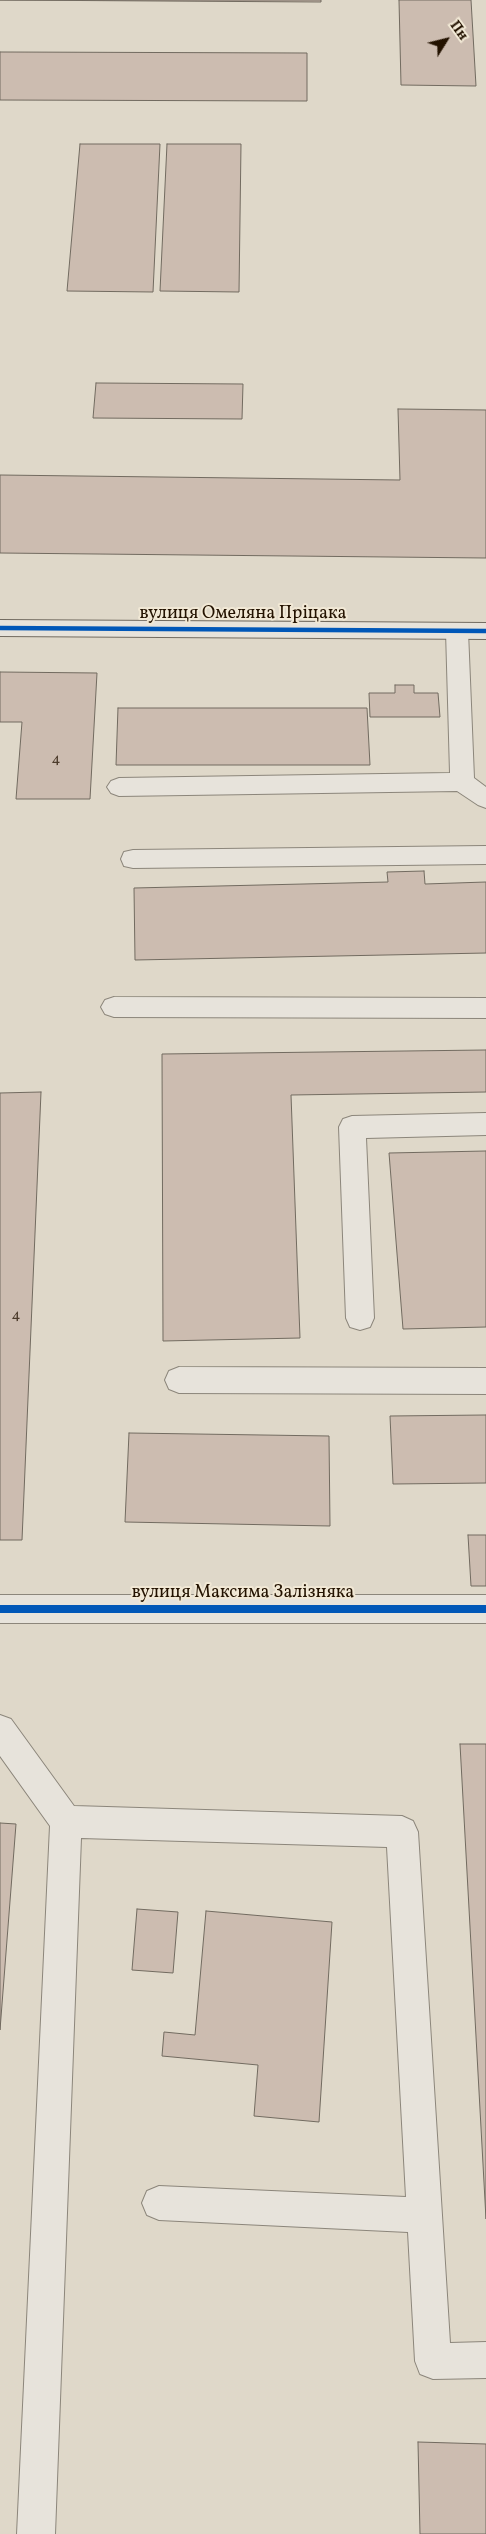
<!DOCTYPE html>
<meta charset="utf-8">
<style>
body{margin:0}
#map{position:relative;width:486px;height:2534px;overflow:hidden;background:#dfd8c9;font-family:Vollkorn,serif}
canvas{display:block}
.north{position:absolute;left:421px;top:15px;width:50px;height:50px;-webkit-text-stroke:4px #f1e8d5;paint-order:stroke;rotate:54deg;font-size:14px;font-weight:700;line-height:20px;text-align:center;color:#231200}
.north::after{content:'';display:block;margin:auto;width:18px;height:22px;background:#231200;clip-path:polygon(50% 0,100% 100%,50% 72%,0 100%)}
</style>
<div id="map">
<canvas width="486" height="2534"></canvas>
<div class="north">Пн</div>
</div>
<script>
const ctx = document.querySelector('canvas').getContext('2d');
ctx.lineJoin = 'round';
function fill(path, color) { ctx.fillStyle = color; ctx.fill(path, 'evenodd'); }
const toPath = rows => new Path2D(rows.map(r => 'M' + r).join(''));
function trace(path, color, width, dash) { ctx.strokeStyle = color; ctx.lineWidth = width; ctx.lineCap = dash ? 'butt' : 'round'; ctx.setLineDash(dash || []); ctx.stroke(path); }
function label(font, color, halo, rows, align = 'center') {
  ctx.font = font + ' Vollkorn,serif'; ctx.lineWidth = 4; ctx.setLineDash([]); ctx.textBaseline = 'middle'; ctx.strokeStyle = halo; ctx.fillStyle = color; for (const [text, x, y, turn = 0] of rows) {
    ctx.save(); ctx.translate(x, y); ctx.rotate((+turn || 0) * Math.PI / 180); ctx.textAlign = isNaN(turn) ? turn : align; if (halo) ctx.strokeText(text, 0, 0); ctx.fillText(text, 0, 0); ctx.restore();
  }
}
const building = toPath([
 [0,0,321,0,321,2,0,0],
 [399,0,471,0,476,86,401,85,399,0],
 [0,52,307,53,307,101,0,100,0,52],
 [80,144,160,144,153,292,67,291,80,144],
 [167,144,241,144,239,292,160,291,167,144],
 [96,383,243,384,242,419,93,418,96,383],
 [398,409,486,410,486,558,0,553,0,475,400,480,398,409],
 [0,672,97,673,90,799,16,799,22,722,0,722,0,672],
 [395,685,414,685,414,693,438,693,440,717,370,717,369,693,395,693,395,685],
 [118,708,367,708,370,765,116,765,118,708],
 [424,871,425,884,486,882,486,953,135,960,134,888,388,882,387,872,424,871],
 [486,1050,486,1092,291,1095,300,1338,163,1341,162,1054,486,1050],
 [41,1092,22,1540,0,1540,0,1093,41,1092],
 [486,1151,486,1327,403,1329,389,1153,486,1151],
 [486,1415,486,1483,393,1484,390,1416,486,1415],
 [129,1433,329,1436,330,1526,125,1522,129,1433],
 [468,1535,486,1535,486,1586,471,1586,468,1535],
 [460,1744,486,1744,486,2219,460,1744],
 [0,1823,16,1824,0,2030,0,1823],
 [137,1909,178,1912,173,1973,132,1970,137,1909],
 [206,1911,332,1922,319,2122,254,2116,258,2065,162,2056,164,2032,195,2035,206,1911],
 [418,2442,486,2444,486,2534,420,2534,418,2442]
]);
fill(building, '#ccbcb0');
trace(building, '#726b60', 1);
const lane = toPath([
 [457,623,465,625,468,631,474,778,486,787,486,808,478,805,457,791,119,796,111,793,107,787,111,781,119,778,450,773,446,631,449,625,457,623],
 [486,846,486,864,133,868,124,866,121,859,124,852,133,850,486,846],
 [114,997,486,998,486,1018,114,1017,105,1014,101,1007,105,1000,114,997],
 [486,1113,486,1135,366,1138,374,1318,370,1327,360,1330,350,1327,346,1318,339,1127,343,1119,352,1116,486,1113],
 [179,1367,486,1368,486,1394,179,1393,169,1389,165,1380,169,1371,179,1367],
 [0,1715,11,1719,74,1806,402,1816,413,1821,418,1832,450,2343,486,2342,486,2378,433,2379,420,2374,415,2361,408,2232,159,2220,147,2215,142,2203,147,2191,159,2186,406,2197,387,1847,81,1838,55,2534,17,2534,50,1826,0,1756,0,1715]
]);
const street = toPath([
 [0,1595,486,1595,486,1623,0,1623,0,1595]
]);
const secondary = toPath([
 [0,620,486,623,486,639,0,636,0,620]
]);
trace(lane, '#8c867b', 2);
trace(street, '#8c867b', 2);
trace(secondary, '#726b60', 2);
fill(lane, '#e7e3db');
fill(street, '#e7e3db');
fill(secondary, '#e7e3db');
trace(toPath([
 [0,628,486,631]
]), '#0057b8', 4.5);
trace(toPath([
 [0,1609,486,1609]
]), '#0057b8', 8);
label('15px', '#4d3c2c', null, [
 ["4",56,760],
 ["4",16,1316]
]);
label('18px', '#231200', '#f1e8d5', [
 ["вулиця Омеляна Пріцака",243,615],
 ["вулиця Максима Залізняка",243,1594]
]);
</script>
